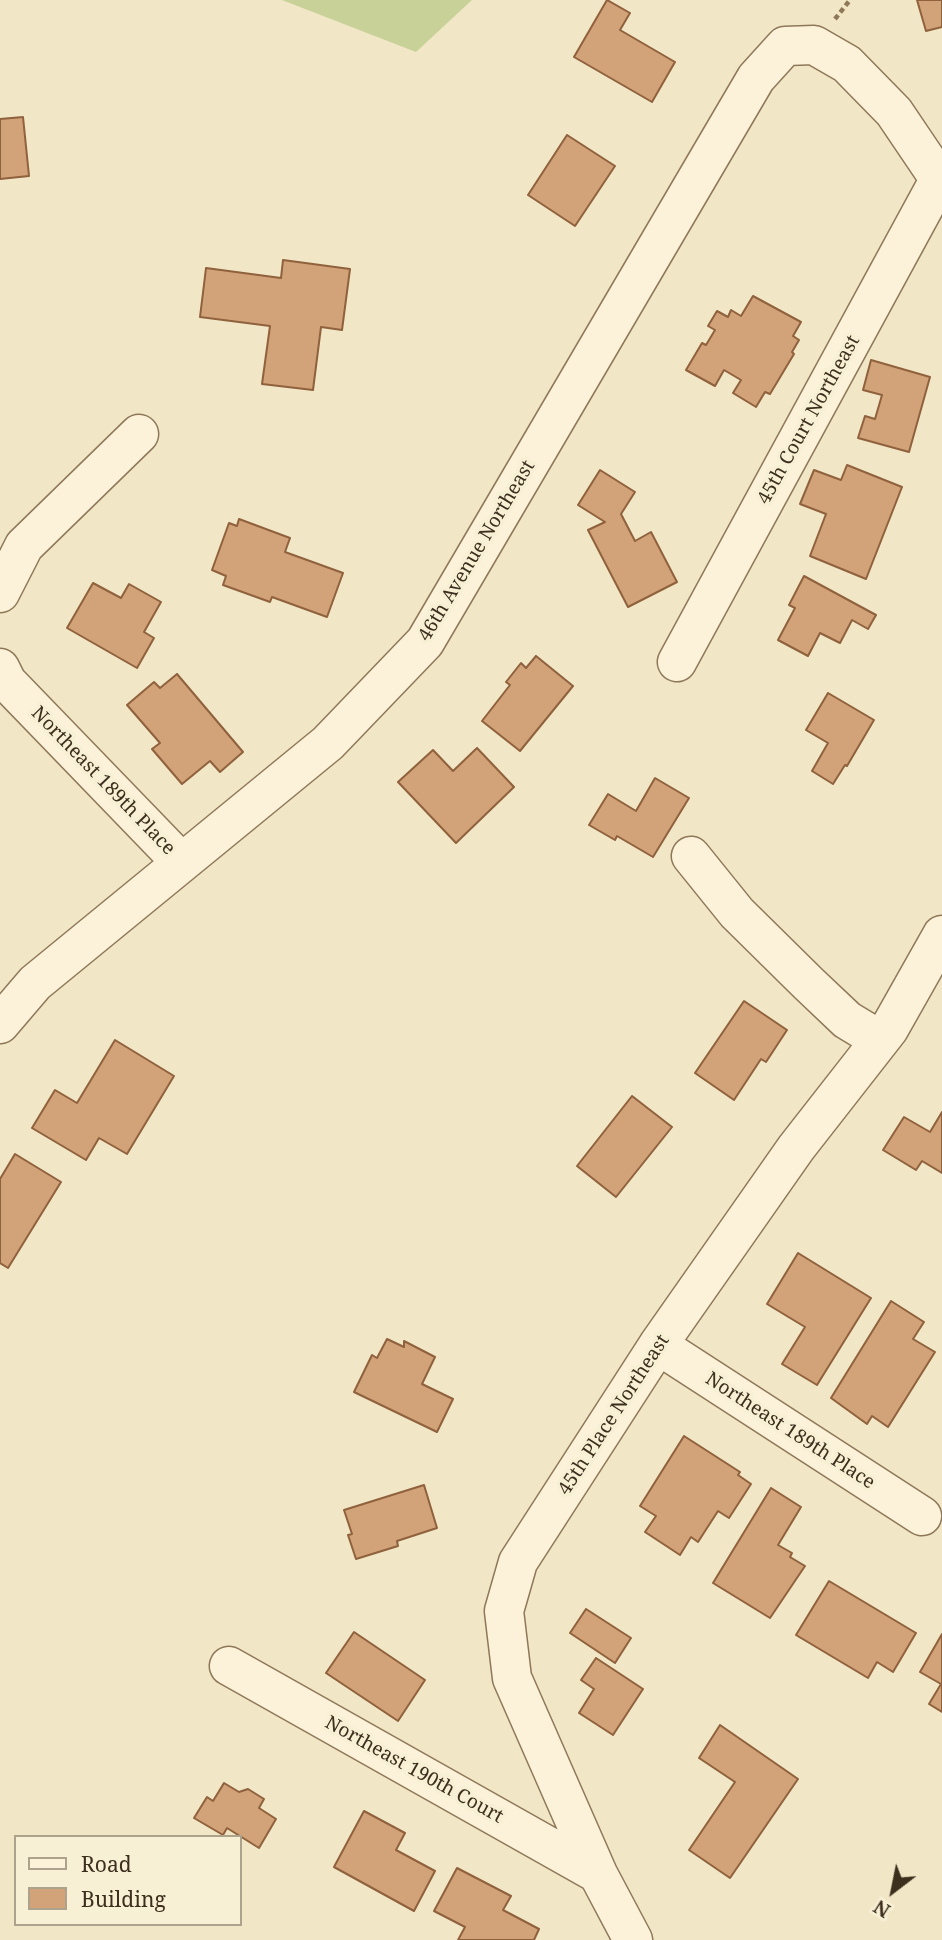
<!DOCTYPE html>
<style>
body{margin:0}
#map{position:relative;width:942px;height:1940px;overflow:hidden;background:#f1e6c5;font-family:"Noto Serif",serif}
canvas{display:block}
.legend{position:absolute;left:14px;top:1835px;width:228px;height:91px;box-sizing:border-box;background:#f8f0d5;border:2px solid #ada38c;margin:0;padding:9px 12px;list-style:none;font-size:21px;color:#3d2f1e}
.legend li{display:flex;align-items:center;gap:14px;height:35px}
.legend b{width:35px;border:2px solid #ada38c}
.north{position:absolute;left:858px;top:1856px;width:70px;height:70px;-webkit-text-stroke:5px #f8f0d5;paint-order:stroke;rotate:212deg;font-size:19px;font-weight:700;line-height:28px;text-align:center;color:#3d2f1e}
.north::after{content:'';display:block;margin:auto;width:24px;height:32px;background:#3d2f1e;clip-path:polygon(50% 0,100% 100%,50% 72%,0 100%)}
</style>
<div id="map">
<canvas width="942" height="1940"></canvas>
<ul class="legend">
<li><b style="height:9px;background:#fbf2d9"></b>Road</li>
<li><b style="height:19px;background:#d2a278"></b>Building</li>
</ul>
<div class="north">N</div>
</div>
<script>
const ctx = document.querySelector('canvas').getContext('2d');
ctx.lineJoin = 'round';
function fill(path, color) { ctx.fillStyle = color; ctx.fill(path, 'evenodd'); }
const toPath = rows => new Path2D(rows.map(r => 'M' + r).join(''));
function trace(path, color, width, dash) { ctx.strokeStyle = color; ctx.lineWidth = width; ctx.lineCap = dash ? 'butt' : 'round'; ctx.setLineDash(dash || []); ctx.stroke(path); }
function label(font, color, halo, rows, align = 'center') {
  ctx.font = font + ' "Noto Serif",serif'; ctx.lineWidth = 7; ctx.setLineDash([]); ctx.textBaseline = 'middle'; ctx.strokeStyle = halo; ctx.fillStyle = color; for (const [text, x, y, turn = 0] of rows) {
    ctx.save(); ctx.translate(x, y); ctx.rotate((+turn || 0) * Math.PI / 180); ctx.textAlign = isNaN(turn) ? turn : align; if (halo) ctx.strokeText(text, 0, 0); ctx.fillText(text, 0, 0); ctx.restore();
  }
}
fill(toPath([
 [282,0,472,0,416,52]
]), '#c7d198');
const building = toPath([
 [607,0,630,13,620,30,675,62,652,102,574,57,607,0],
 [917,0,942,0,942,27,926,31,917,0],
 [23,117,29,176,0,179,0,119,23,117],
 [567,135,615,166,575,226,528,195,567,135],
 [283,260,350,269,342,330,321,327,313,390,262,384,270,326,200,317,206,268,281,278,283,260],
 [753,296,801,322,793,336,799,340,792,352,794,354,770,394,765,392,756,407,733,393,741,380,724,370,715,386,686,370,702,343,706,345,715,330,708,326,717,311,728,317,731,310,741,316,753,296],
 [871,360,930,377,909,452,858,438,865,416,875,419,882,395,863,390,871,360],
 [847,465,902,487,866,579,810,556,826,514,800,504,814,470,841,480,847,465],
 [600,470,635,492,621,514,635,541,651,532,677,582,628,607,588,530,605,522,578,505,600,470],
 [239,519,290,538,285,552,343,573,327,617,272,597,270,602,223,585,226,576,212,570,229,523,237,526,239,519],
 [804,576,876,615,868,629,852,620,840,643,820,633,808,656,778,640,795,608,789,605,804,576],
 [93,583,121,598,129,584,161,602,144,632,154,638,137,668,67,628,93,583],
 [536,656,573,686,520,751,482,721,510,685,506,682,521,663,526,668,536,656],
 [177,674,243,752,220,772,210,761,182,784,152,749,160,743,127,705,154,682,160,688,177,674],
 [828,693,874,720,847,766,845,765,833,784,812,771,828,743,806,730,828,693],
 [477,748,514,787,456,843,398,782,433,750,453,771,477,748],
 [655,778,689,798,653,857,617,836,615,840,589,825,608,794,636,811,655,778],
 [744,1001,787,1030,766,1062,761,1059,734,1100,695,1073,744,1001],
 [115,1040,174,1076,127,1154,99,1138,86,1160,32,1128,55,1090,77,1103,115,1040],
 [632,1096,672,1127,616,1197,577,1166,632,1096],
 [942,1112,942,1173,922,1161,916,1170,883,1150,904,1117,930,1132,942,1112],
 [15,1154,61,1182,8,1268,0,1263,0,1179,15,1154],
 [798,1253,871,1298,817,1385,782,1364,805,1327,767,1304,798,1253],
 [891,1301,924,1322,913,1339,935,1352,888,1427,872,1416,867,1424,831,1398,891,1301],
 [387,1339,404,1347,404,1341,435,1357,422,1384,453,1399,437,1432,354,1392,372,1355,377,1358,387,1339],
 [684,1436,740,1472,738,1475,751,1484,729,1518,718,1511,698,1542,691,1537,680,1555,645,1532,656,1516,640,1506,684,1436],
 [424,1485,437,1528,397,1541,398,1546,356,1559,348,1535,352,1534,344,1510,424,1485],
 [771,1488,801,1507,778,1545,792,1553,790,1557,805,1566,770,1618,713,1583,771,1488],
 [829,1581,916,1633,893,1672,877,1662,868,1678,796,1635,829,1581],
 [586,1609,631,1638,615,1663,570,1633,586,1609],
 [354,1632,425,1680,398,1721,326,1673,354,1632],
 [942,1634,942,1712,929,1704,941,1684,920,1672,942,1634],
 [596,1658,643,1689,613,1735,579,1713,594,1689,581,1680,596,1658],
 [720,1725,798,1779,730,1878,689,1850,735,1782,699,1758,720,1725],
 [224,1783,239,1792,248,1789,264,1799,259,1808,276,1819,259,1848,227,1828,223,1835,194,1818,207,1797,213,1801,224,1783],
 [364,1811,405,1833,396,1850,435,1871,414,1911,334,1867,364,1811],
 [457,1868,511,1896,503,1910,539,1929,534,1940,458,1940,465,1927,434,1911,457,1868]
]);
fill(building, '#d2a278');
trace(building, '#8f613d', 2);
const minor = toPath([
 [0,593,24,546,139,434],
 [677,662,940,178],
 [0,668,7,682,181,862],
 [691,856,737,913,809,984,847,1020,880,1040],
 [0,1024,35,983,328,743,425,642,756,78,785,46,814,45,847,64,894,112,942,183],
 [658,1345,922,1516],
 [229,1666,598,1874],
 [633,1940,598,1874,512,1678,504,1611,518,1562,658,1345,796,1148,889,1029,942,935]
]);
trace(minor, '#8e7859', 41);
trace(toPath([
 [835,19,850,0]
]), '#8e7859', 4.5, [5, 3.5]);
trace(minor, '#fbf2d9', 38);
label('19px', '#3d2f1e', '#f8f0d5', [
 ["45th Court Northeast",809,420,-61],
 ["46th Avenue Northeast",477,551,-59],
 ["Northeast 189th Place",103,781,46],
 ["45th Place Northeast",614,1415,-57],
 ["Northeast 189th Place",790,1431,33],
 ["Northeast 190th Court",414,1770,29]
]);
</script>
